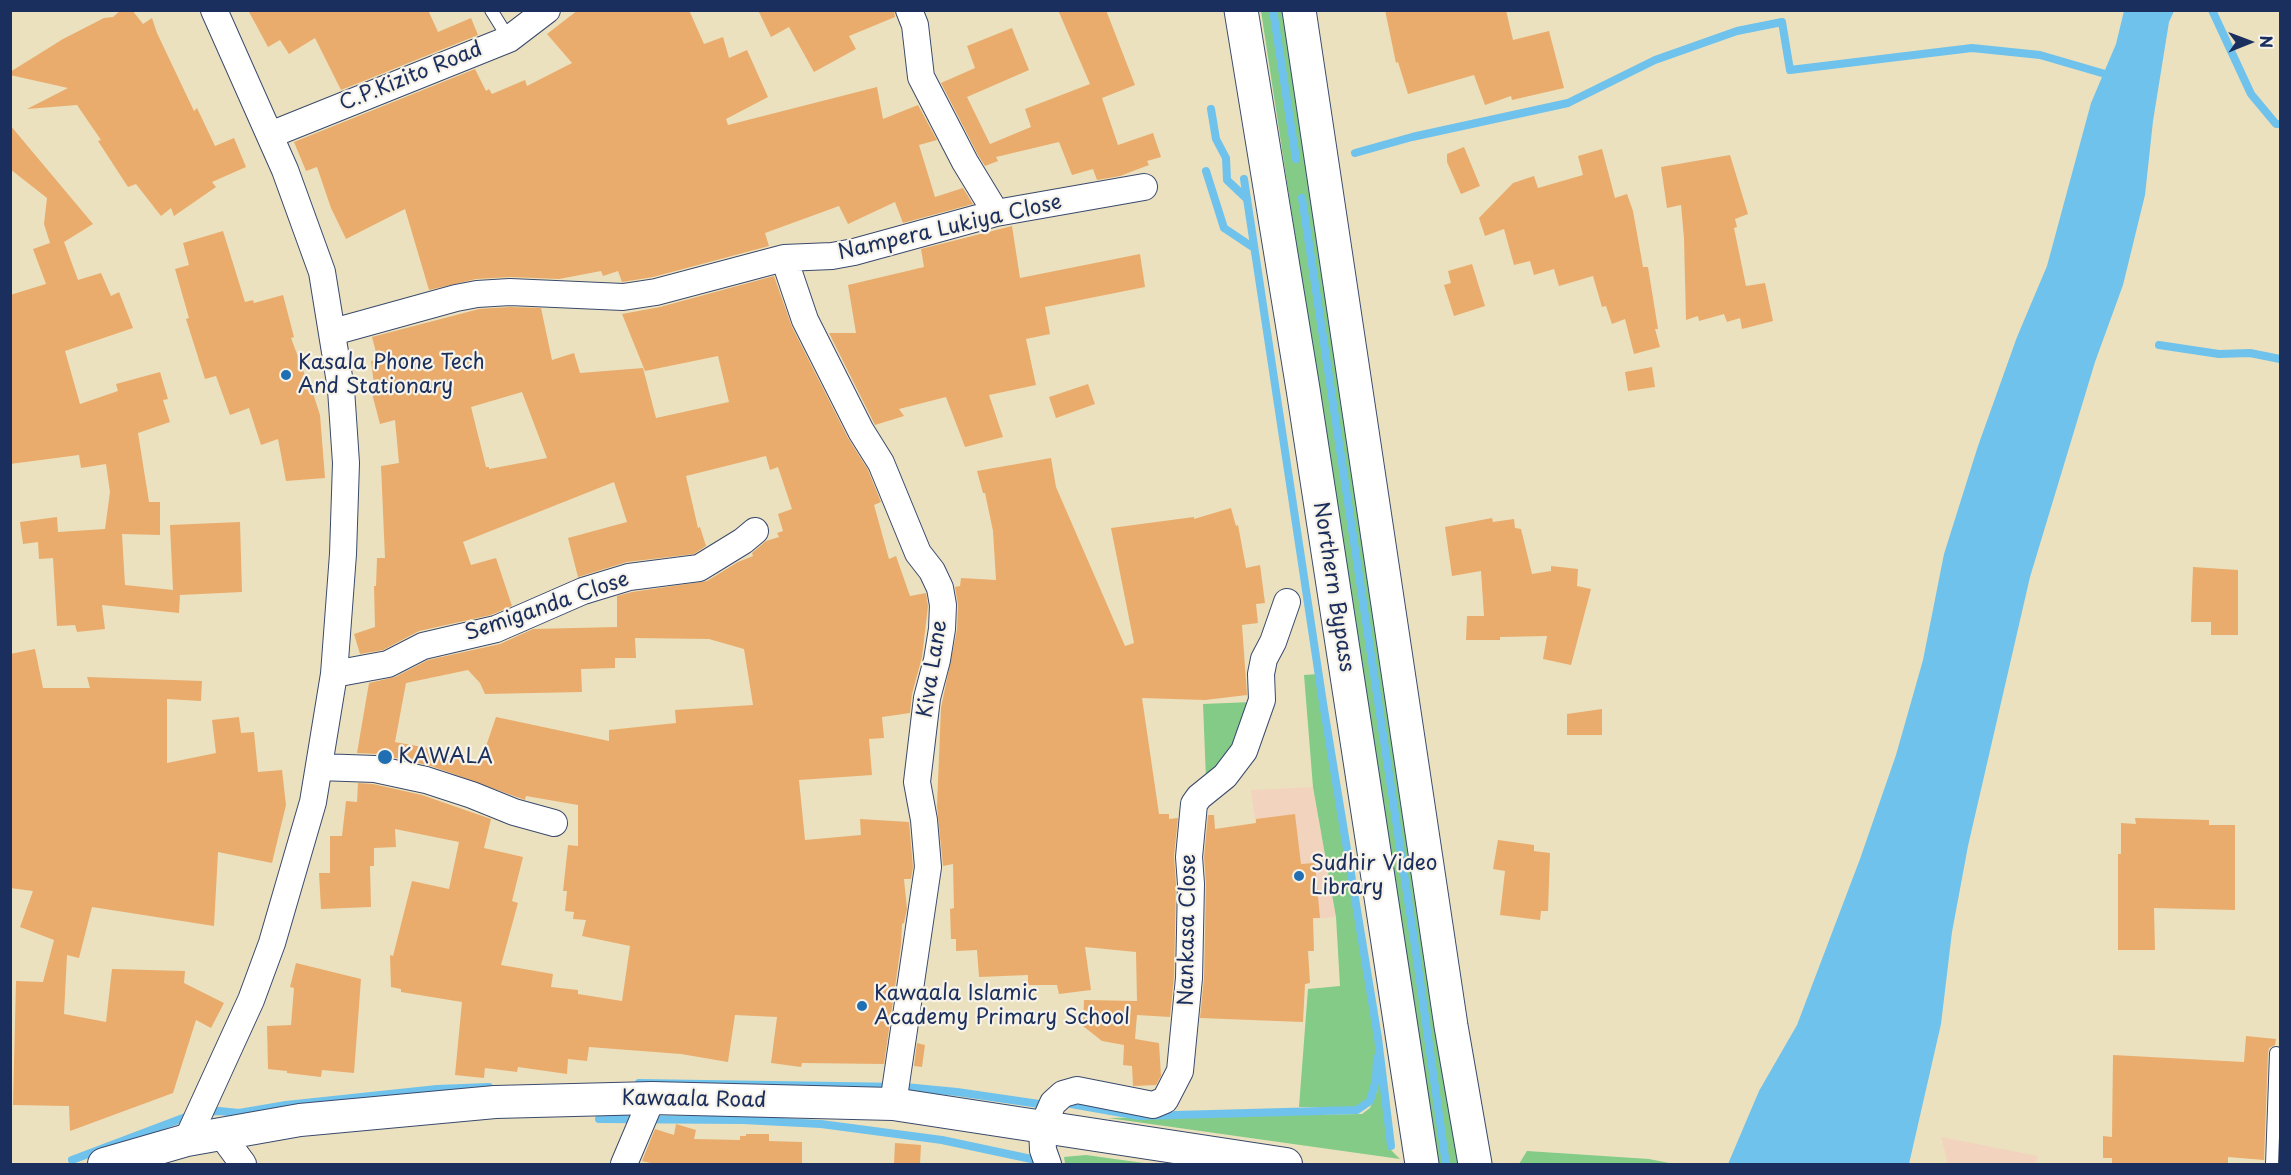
<!DOCTYPE html>
<style>
body{margin:0}
#map{position:relative;width:2291px;height:1175px;overflow:hidden;background:#ebe1bf;font-family:"Playpen Sans",sans-serif}
canvas{display:block}
.frame{position:absolute;inset:0;border:12px solid #1b2f5e;pointer-events:none}
.north{position:absolute;left:2219px;top:12px;width:60px;height:60px;-webkit-text-stroke:4px #f7f3e8;paint-order:stroke;rotate:89deg;font-size:16px;font-weight:700;line-height:24px;text-align:center;color:#1b2f5e}
.north::after{content:'';display:block;margin:auto;width:21px;height:27px;background:#1b2f5e;clip-path:polygon(50% 0,100% 100%,50% 72%,0 100%)}
</style>
<div id="map">
<canvas width="2291" height="1175"></canvas>
<div class="frame"></div>
<div class="north">N</div>
</div>
<script>
const ctx = document.querySelector('canvas').getContext('2d');
ctx.lineJoin = 'round';
function fill(path, color) { ctx.fillStyle = color; ctx.fill(path, 'evenodd'); }
const toPath = rows => new Path2D(rows.map(r => 'M' + r).join(''));
function trace(path, color, width, dash) { ctx.strokeStyle = color; ctx.lineWidth = width; ctx.lineCap = dash ? 'butt' : 'round'; ctx.setLineDash(dash || []); ctx.stroke(path); }
function label(font, color, halo, rows, align = 'center') {
  ctx.font = font + ' "Playpen Sans",sans-serif'; ctx.lineWidth = 4.5; ctx.setLineDash([]); ctx.textBaseline = 'middle'; ctx.strokeStyle = halo; ctx.fillStyle = color; for (const [text, x, y, turn = 0] of rows) {
    ctx.save(); ctx.translate(x, y); ctx.rotate((+turn || 0) * Math.PI / 180); ctx.textAlign = isNaN(turn) ? turn : align; if (halo) ctx.strokeText(text, 0, 0); ctx.fillText(text, 0, 0); ctx.restore();
  }
}
fill(toPath([
 [1313,787,1336,917,1285,921,1260,858,1251,790],
 [1941,1137,2038,1156,2035,1164,1948,1164]
]), '#f2d4be');
fill(toPath([
 [1261,11,1287,11,1461,1164,1436,1164],
 [1318,674,1377,1038,1375,1078,1369,1100,1355,1107,1299,1107,1308,989,1340,986,1336,917,1313,787,1304,675],
 [1252,702,1249,727,1206,779,1203,704],
 [1380,1063,1390,1149,1400,1159,1108,1118,1362,1114,1370,1108,1377,1091],
 [1527,1151,1649,1159,1674,1164,1519,1164],
 [1086,1155,1151,1164,1065,1163,1064,1157]
]), '#83cb87');
fill(toPath([
 [2124,11,2174,11,2169,22,2153,121,2145,195,2123,285,2095,362,2030,577,1968,846,1952,932,1941,1024,1909,1164,1728,1164,1759,1091,1797,1025,1860,859,1896,755,1923,660,1944,554,1978,446,2017,337,2047,266,2091,103,2116,44]
]), '#6fc2eb');
trace(toPath([
 [1273,10,1296,159],
 [2212,10,2251,94,2276,124,2280,124],
 [1211,109,1216,139,1226,158,1227,180,1247,199],
 [1355,153,1412,137,1568,103,1655,60,1737,31,1782,22,1790,70,1972,48,2040,55,2112,76],
 [1206,171,1224,228,1254,248],
 [1244,179,1323,703,1378,1038,1391,1146],
 [1302,198,1416,953,1446,1164],
 [2159,345,2219,354,2250,353,2280,359],
 [639,1083,905,1087,957,1092,1046,1105],
 [1071,1104,1139,1116,1357,1110,1370,1101,1376,1080,1377,1058],
 [206,1112,219,1111,239,1113,286,1105,437,1089,489,1087],
 [599,1119,743,1120,821,1124,942,1140,1036,1160],
 [72,1160,191,1115]
]), '#6fc2eb', 8);
fill(toPath([
 [121,10,132,10,143,24,152,18,157,33,194,111,197,108,215,146,234,138,246,167,212,182,216,187,174,216,171,208,161,216,136,184,128,187,98,141,101,140,77,105,27,109,68,88,10,75,10,72,63,39,104,18,113,17],
 [248,10,428,10,438,32,471,18,478,35,341,90,315,38,289,54,280,40,268,47],
 [578,10,689,10,704,44,723,37,729,58,747,50,768,97,726,119,728,125,877,87,883,119,918,105,937,140,919,145,935,197,963,188,973,204,903,223,895,202,848,224,839,206,765,233,769,246,653,277,622,282,618,271,603,276,601,271,559,279,511,277,476,279,429,290,405,209,346,239,331,208,317,167,306,171,294,142,475,69,486,91,489,89,492,94,525,80,527,86,572,63,547,34],
 [758,10,894,10,895,17,849,36,856,49,814,72,789,27,771,37],
 [1058,10,1106,10,1135,85,1102,98,1118,145,1153,133,1161,157,1147,161,1149,165,1120,176,1097,180,1093,169,1072,175,1059,142,996,157,998,161,985,166,978,155,941,83,975,68,967,46,1012,28,1029,70,967,97,990,144,1031,127,1025,109,1090,84],
 [1385,10,1506,10,1513,40,1549,31,1564,88,1512,100,1511,96,1485,105,1474,75,1408,94,1398,62,1396,63],
 [10,125,93,224,64,242,78,280,101,273,111,296,119,292,133,328,65,351,80,404,118,391,116,384,160,372,168,399,163,400,170,422,138,433,149,502,160,502,160,535,122,534,125,585,173,590,170,525,240,522,242,592,180,595,179,613,102,605,105,629,77,632,75,625,57,626,53,558,39,559,38,542,23,544,20,522,57,517,58,532,105,529,110,492,106,464,81,468,79,455,10,464,10,295,46,284,33,249,50,243,44,224,47,198,10,169],
 [1464,147,1480,186,1461,194,1447,162,1447,154],
 [1602,149,1615,198,1627,194,1633,211,1643,267,1648,267,1658,329,1655,329,1660,347,1634,354,1625,319,1612,324,1606,306,1602,307,1593,276,1559,286,1554,269,1534,275,1530,261,1514,265,1504,229,1485,236,1479,218,1513,183,1534,176,1538,188,1583,175,1578,156],
 [1730,155,1748,214,1735,219,1737,227,1734,228,1746,286,1765,283,1773,321,1742,329,1740,318,1727,322,1724,314,1699,321,1698,316,1686,320,1684,238,1681,205,1667,208,1661,167],
 [1012,226,1020,278,1140,254,1145,287,1045,307,1050,334,1026,339,1036,385,989,395,1003,437,965,447,946,397,899,409,904,416,875,425,829,333,856,333,848,285,924,267,921,249],
 [223,231,245,302,253,300,254,303,283,295,294,337,291,338,311,391,312,390,320,415,325,478,286,481,278,439,261,445,249,408,230,415,216,376,205,379,186,319,189,318,175,269,189,265,183,243],
 [1472,264,1485,306,1454,316,1444,285,1451,283,1448,271],
 [774,276,792,327,848,438,868,470,881,502,874,505,889,559,896,556,910,596,926,593,928,606,922,657,912,694,910,713,882,717,884,738,869,739,872,775,799,780,805,840,861,835,860,819,909,822,913,867,911,879,904,879,907,909,904,923,902,924,901,945,884,1064,802,1063,801,1067,771,1063,777,1017,735,1015,728,1062,681,1054,589,1047,587,1061,568,1059,567,1074,518,1067,517,1072,485,1068,484,1078,455,1075,462,1002,401,992,401,989,391,987,390,955,393,956,412,881,449,889,459,842,395,829,396,847,374,848,374,866,370,866,371,907,321,909,319,873,330,873,330,836,342,836,346,801,357,802,358,783,373,784,422,795,491,819,484,848,523,857,512,901,518,903,501,965,553,974,551,987,578,990,578,994,622,1001,630,946,582,936,586,920,573,919,574,912,565,911,567,891,563,891,568,845,578,846,578,805,526,796,525,800,431,766,378,754,357,753,369,683,395,677,428,660,500,644,533,629,617,627,617,596,632,592,707,581,738,562,753,556,752,553,766,541,779,537,777,533,783,531,778,514,792,509,778,467,770,470,766,456,686,476,698,528,700,527,706,546,694,554,627,562,578,577,568,538,627,522,614,482,463,542,471,565,496,558,512,606,491,615,419,631,383,650,360,654,354,634,375,627,374,586,376,586,377,558,385,558,381,466,399,463,395,420,380,424,370,386,374,384,371,361,378,360,372,337,479,309,510,307,541,308,552,360,574,353,580,373,643,368,656,418,729,402,718,356,645,371,622,314,660,307],
 [522,392,547,458,489,469,489,467,486,467,471,407],
 [635,638,709,639,744,649,753,705,675,710,676,723,609,730,609,741,496,717,481,761,428,753,428,748,395,742,406,683,468,670,480,683,485,694,582,692,581,669,615,668,615,658,636,658],
 [1652,367,1655,387,1628,391,1625,372],
 [1088,384,1095,404,1056,418,1049,397],
 [1051,458,1056,487,1125,646,1134,643,1111,528,1194,517,1194,519,1231,508,1236,526,1238,525,1246,568,1260,565,1265,603,1256,604,1258,623,1242,625,1247,695,1205,700,1142,698,1159,814,1169,814,1169,819,1178,818,1174,856,1176,884,1174,977,1170,1017,1137,1015,1135,1039,1159,1043,1161,1076,1156,1085,1133,1086,1132,1066,1123,1065,1124,1045,1102,1041,1083,1026,1084,1000,1137,1001,1136,952,1085,947,1091,990,1059,994,1057,985,1028,985,1028,975,979,977,977,950,956,951,956,939,951,939,950,909,954,908,953,864,943,866,937,806,941,708,957,630,958,605,955,587,960,586,961,578,996,580,993,531,985,493,983,493,977,471],
 [1492,518,1493,522,1514,519,1515,528,1521,529,1532,574,1551,571,1551,566,1578,569,1577,586,1591,589,1571,665,1543,659,1547,636,1500,637,1500,640,1466,640,1467,616,1484,616,1481,571,1452,576,1445,527],
 [2193,567,2238,570,2238,635,2211,635,2211,622,2191,622],
 [35,649,43,688,90,688,87,677,202,681,201,701,167,699,167,763,216,753,212,720,239,717,241,733,254,732,258,772,282,770,286,805,272,863,218,852,214,926,92,907,79,958,67,955,64,1014,106,1022,112,969,185,971,184,983,224,1003,211,1028,196,1020,173,1093,70,1131,69,1106,13,1105,16,981,43,982,54,940,20,927,33,891,10,888,10,654],
 [1602,709,1602,735,1567,735,1567,714],
 [1295,814,1301,864,1315,863,1320,918,1313,918,1314,951,1308,951,1310,983,1305,984,1303,1022,1200,1018,1204,978,1206,884,1204,857,1208,815,1214,815,1215,829,1256,823,1256,819],
 [2135,818,2209,820,2209,825,2235,825,2235,910,2154,908,2155,950,2118,950,2118,854,2121,854,2121,823,2136,824],
 [1498,840,1534,845,1534,851,1550,853,1548,911,1541,911,1540,920,1500,915,1505,871,1493,869],
 [296,963,361,979,354,1073,322,1070,321,1077,287,1073,287,1071,268,1069,267,1026,291,1025,294,988,290,987],
 [2246,1036,2276,1039,2275,1045,2269,1048,2268,1053,2264,1160,2228,1157,2228,1164,2112,1164,2112,1158,2103,1158,2103,1136,2112,1137,2113,1055,2244,1062],
 [917,1043,925,1045,922,1067,914,1066],
 [676,1124,696,1130,694,1139,740,1140,740,1136,746,1136,746,1134,769,1134,769,1141,802,1142,802,1164,655,1164,642,1161,655,1129,674,1135],
 [895,1143,921,1145,920,1164,894,1164]
]), '#e9ac6c');
const service = toPath([
 [491,10,509,39],
 [2272,1164,2276,1053]
]);
const minor = toPath([
 [909,10,915,25,921,77,965,162,996,213],
 [270,135,509,39,547,10],
 [784,258,805,320,861,431,881,463,918,553,932,571,940,588,943,605,942,629,937,660,927,698,917,782,924,820,928,867,893,1104],
 [333,332,456,298,477,294,510,292,623,297,656,292,784,258,832,256,854,252,996,213,1144,187],
 [334,674,388,664,423,646,496,629,583,591,629,577,699,568,743,541,755,531],
 [319,767,375,769,426,780,472,795,514,812,554,823],
 [221,1134,243,1164],
 [187,1140,251,1000,272,943,313,802,334,674,343,554,346,463,341,389,322,272,285,170,214,10],
 [624,1164,652,1098],
 [1048,1164,1043,1150,1042,1128,1053,1103,1063,1094,1077,1090,1153,1105,1165,1100,1180,1071,1189,978,1191,884,1189,857,1194,804,1199,797,1225,776,1244,751,1262,700,1261,674,1264,659,1273,642,1287,602]
]);
const tertiary = toPath([
 [104,1164,187,1140,300,1120,495,1102,652,1098,893,1104,1286,1164]
]);
const motorway = toPath([
 [1241,10,1303,389,1422,1164],
 [1299,10,1451,1026,1475,1164]
]);
trace(service, '#3a4a6d', 14);
trace(minor, '#3a4a6d', 28);
trace(tertiary, '#3a4a6d', 34);
trace(motorway, '#3a4a6d', 35);
trace(service, '#fff', 12);
trace(minor, '#fff', 26);
trace(tertiary, '#fff', 32);
trace(motorway, '#fff', 33);
for (const [x, y, r, color] of [
 [286,375,6,"#1f6fb2"],
 [385,757,8,"#1f6fb2"],
 [1299,876,6,"#1f6fb2"],
 [862,1006,6,"#1f6fb2"]
]) { const dot = new Path2D(); dot.arc(x, y, r, 0, 2 * Math.PI); ctx.fillStyle = color; ctx.fill(dot); trace(dot, '#f7f3e8', 2); }
label('21px', '#1b2f5e', '#f7f3e8', [
 ["C.P.Kizito Road",411,77,-22],
 ["Nampera Lukiya Close",950,228,-13],
 ["Northern Bypass",1333,587,81],
 ["Semiganda Close",547,607,-19],
 ["Kiva Lane",933,669,-81],
 ["Nankasa Close",1188,930,-89],
 ["Kawaala Road",694,1100,1]
]);
label('21px', '#1b2f5e', '#f7f3e8', [
 ["Kasala Phone Tech",298,363],
 ["And Stationary",298,387],
 ["KAWALA",398,757],
 ["Sudhir Video",1311,864],
 ["Library",1311,888],
 ["Kawaala Islamic",874,994],
 ["Academy Primary School",874,1018]
], 'left');
</script>
